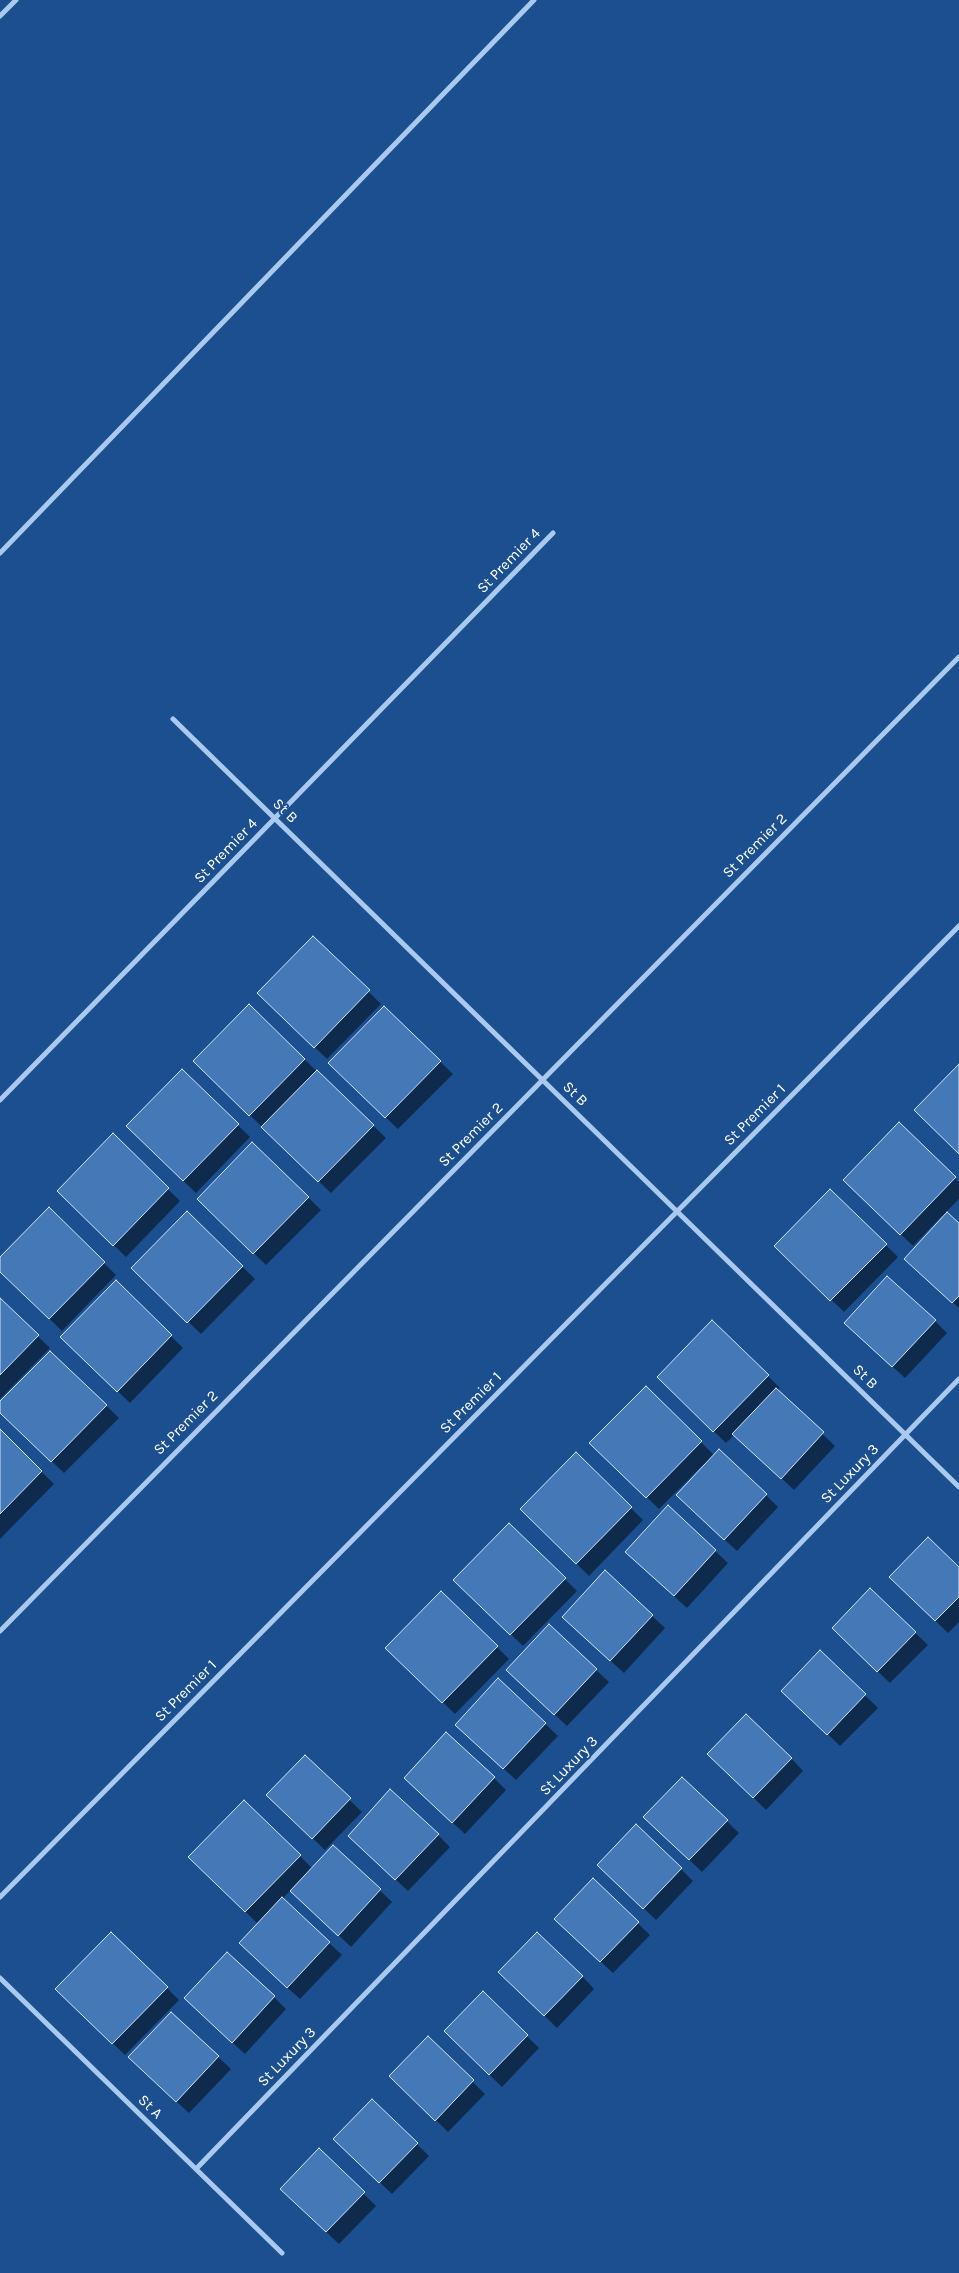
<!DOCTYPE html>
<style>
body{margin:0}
canvas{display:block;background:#1b4f8f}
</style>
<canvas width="959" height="2273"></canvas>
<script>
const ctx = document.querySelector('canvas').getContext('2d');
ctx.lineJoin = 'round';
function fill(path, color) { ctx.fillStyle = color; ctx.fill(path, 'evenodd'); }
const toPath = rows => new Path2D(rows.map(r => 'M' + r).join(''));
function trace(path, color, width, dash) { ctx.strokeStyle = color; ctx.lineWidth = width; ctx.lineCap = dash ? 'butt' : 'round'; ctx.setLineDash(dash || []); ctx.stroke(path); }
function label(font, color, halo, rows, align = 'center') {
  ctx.font = font + ' Karla,sans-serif'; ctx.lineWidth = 4; ctx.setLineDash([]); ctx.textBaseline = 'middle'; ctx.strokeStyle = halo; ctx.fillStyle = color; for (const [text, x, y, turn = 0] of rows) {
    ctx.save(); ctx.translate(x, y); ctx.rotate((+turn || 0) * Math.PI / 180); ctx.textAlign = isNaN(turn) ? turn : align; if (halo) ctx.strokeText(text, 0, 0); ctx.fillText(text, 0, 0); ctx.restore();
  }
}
fill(toPath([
 [313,937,381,1004,327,1059,271,1005],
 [249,1006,386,1138,331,1193,207,1074],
 [384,1008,453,1074,398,1129,342,1076],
 [182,1071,250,1137,196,1193,140,1139],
 [899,1124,959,1182,959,1199,946,1212,959,1225,959,1308,918,1271,944,1218,942,1216,913,1246,845,1180],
 [113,1135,180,1201,126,1257,58,1191],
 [830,1191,898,1257,844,1312,776,1246],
 [308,1197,321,1210,266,1265,199,1199],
 [49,1209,116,1275,62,1331,0,1270,0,1259],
 [187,1213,255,1279,201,1334,133,1268],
 [116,1282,183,1348,130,1403,74,1349],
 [0,1300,50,1348,0,1399],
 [935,1321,947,1333,905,1378,858,1335],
 [50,1352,119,1418,64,1473,0,1411,0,1403],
 [768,1376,780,1388,777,1391,835,1446,794,1490,735,1434,726,1443,658,1377],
 [646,1388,715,1456,766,1495,778,1507,737,1551,690,1508,706,1465,704,1464,659,1509,591,1443],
 [0,1431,54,1484,0,1539],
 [576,1454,643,1520,589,1576,521,1509],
 [668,1507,728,1563,687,1608,639,1564],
 [509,1525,577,1591,523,1646,455,1580],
 [959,1568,959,1622,948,1633,903,1589],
 [605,1572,665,1628,624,1673,576,1629],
 [870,1590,928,1645,890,1683,846,1641],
 [441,1592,509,1659,455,1714,387,1648],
 [549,1626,609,1682,567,1726,520,1683],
 [820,1652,878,1708,840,1746,796,1703],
 [498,1680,558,1736,516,1780,469,1737],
 [709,1754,791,1758,803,1771,766,1810],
 [305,1757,362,1812,325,1850,280,1807],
 [494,1778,506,1790,465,1834,418,1791],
 [682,1778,739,1833,702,1872,657,1829],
 [438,1835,450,1847,408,1891,362,1848],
 [333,1846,392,1902,351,1947,291,1890,282,1899,342,1955,300,1999,252,1956,258,1924,190,1857,300,1856,312,1868],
 [681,1869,693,1881,656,1920,611,1877],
 [593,1880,650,1935,613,1973,568,1931],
 [582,1976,594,1989,557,2028,512,1984],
 [167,1988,179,2000,125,2055,69,2001],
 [483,1993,539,2048,502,2087,445,2031],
 [274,1997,286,2009,245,2054,198,2011],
 [428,2038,485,2094,448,2132,391,2076],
 [218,2057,231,2069,189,2113,142,2070],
 [372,2100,429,2156,392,2194,335,2139],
 [319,2150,376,2206,339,2244,294,2201]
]), '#0007');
const building = toPath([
 [313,936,370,990,314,1048,257,993,313,936],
 [249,1004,305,1059,249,1116,193,1061,249,1004],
 [384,1006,441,1061,385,1118,328,1063,384,1006],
 [959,1064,959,1154,914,1110,959,1064],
 [182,1069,239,1124,183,1181,126,1126,182,1069],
 [317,1070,374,1125,318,1182,261,1127,317,1070],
 [899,1122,956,1177,900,1235,843,1180,899,1122],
 [113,1133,169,1188,113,1246,57,1191,113,1133],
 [252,1142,309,1197,253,1254,197,1199,252,1142],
 [830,1189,887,1244,830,1301,774,1246,830,1189],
 [49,1207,105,1262,49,1319,0,1272,0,1257,49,1207],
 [187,1211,243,1266,187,1323,131,1268,187,1211],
 [947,1212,959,1223,959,1296,952,1303,904,1259,947,1212],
 [887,1276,936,1320,892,1367,844,1323,887,1276],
 [116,1280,172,1335,117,1392,60,1337,116,1280],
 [0,1298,39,1335,0,1375,0,1298],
 [712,1320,769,1375,713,1432,657,1377,712,1320],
 [50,1351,107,1405,51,1462,0,1413,0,1401,50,1351],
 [646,1386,702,1441,646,1498,589,1443,646,1386],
 [776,1388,824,1432,781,1479,732,1434,776,1388],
 [0,1429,42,1471,0,1514,0,1429],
 [719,1449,767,1494,724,1540,676,1495,719,1449],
 [576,1452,632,1507,576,1564,520,1509,576,1452],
 [668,1505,716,1550,674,1596,625,1552,668,1505],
 [509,1523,566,1578,510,1635,453,1580,509,1523],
 [928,1537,959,1567,959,1597,935,1621,889,1577,928,1537],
 [605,1570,653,1615,610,1661,562,1617,605,1570],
 [870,1588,916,1632,877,1672,832,1628,870,1588],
 [441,1591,498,1646,442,1703,385,1648,441,1591],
 [549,1624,597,1669,554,1715,506,1670,549,1624],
 [820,1650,866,1694,827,1735,781,1691,820,1650],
 [498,1678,546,1723,503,1769,455,1725,498,1678],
 [746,1714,792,1758,753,1798,707,1754,746,1714],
 [446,1732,495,1777,452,1823,404,1778,446,1732],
 [305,1755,351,1798,312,1839,266,1795,305,1755],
 [682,1777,728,1820,689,1860,643,1817,682,1777],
 [390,1789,439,1834,395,1880,348,1836,390,1789],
 [244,1800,301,1855,245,1912,188,1857,244,1800],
 [636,1824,682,1868,643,1909,597,1865,636,1824],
 [333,1845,381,1889,338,1936,290,1891,333,1845],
 [593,1878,639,1922,600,1962,554,1919,593,1878],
 [282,1897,330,1942,287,1988,239,1943,282,1897],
 [111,1932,168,1987,112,2044,55,1989,111,1932],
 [537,1932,583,1976,544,2016,498,1972,537,1932],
 [227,1952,275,1996,232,2043,184,1998,227,1952],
 [483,1991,528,2035,489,2075,444,2031,483,1991],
 [171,2012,219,2056,176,2102,128,2057,171,2012],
 [428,2036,474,2080,435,2121,389,2076,428,2036],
 [372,2099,418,2143,379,2183,333,2139,372,2099],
 [319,2148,365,2192,326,2232,280,2189,319,2148]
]);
fill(building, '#4478b7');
trace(building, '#cfe3fa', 1);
trace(toPath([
 [0,16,16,0],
 [0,553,534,0],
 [173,719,959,1487],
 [0,1100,553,533],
 [0,1631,959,657],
 [0,1897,959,926],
 [0,1978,282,2253],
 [196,2169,959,1379]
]), '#a9c9ee', 5);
label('15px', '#fff', '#1b4f8f', [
 ["St Premier 4",509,561,-46],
 ["St B",285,811,44],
 ["St Premier 2",755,846,-45],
 ["St Premier 4",226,851,-46],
 ["St B",575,1094,44],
 ["St Premier 1",755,1115,-45],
 ["St Premier 2",471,1135,-45],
 ["St B",865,1377,44],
 ["St Premier 1",471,1403,-45],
 ["St Premier 2",186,1423,-45],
 ["St Luxury 3",850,1474,-46],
 ["St Premier 1",186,1691,-45],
 ["St Luxury 3",569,1766,-46],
 ["St Luxury 3",287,2057,-46],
 ["St A",150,2107,44]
]);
</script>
